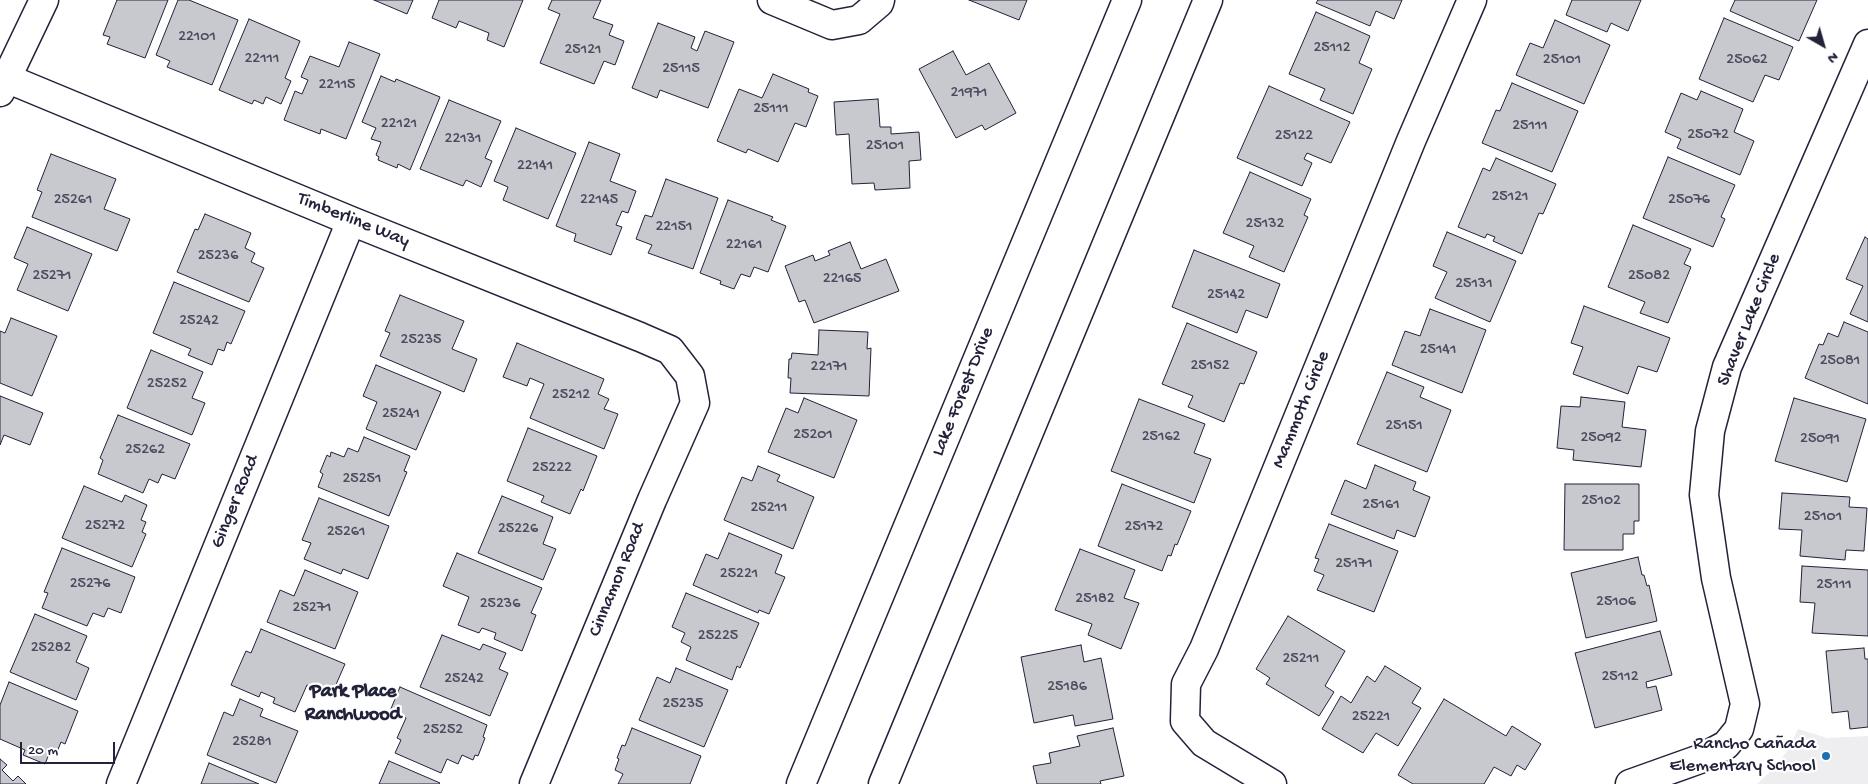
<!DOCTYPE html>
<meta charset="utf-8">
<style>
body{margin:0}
#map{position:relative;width:1868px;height:784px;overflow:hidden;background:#fff;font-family:"Gochi Hand",sans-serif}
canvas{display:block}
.north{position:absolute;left:1798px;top:20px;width:50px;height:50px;-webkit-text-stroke:4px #fff;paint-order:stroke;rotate:142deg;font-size:14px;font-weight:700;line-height:20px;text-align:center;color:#22223b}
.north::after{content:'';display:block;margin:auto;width:18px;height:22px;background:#22223b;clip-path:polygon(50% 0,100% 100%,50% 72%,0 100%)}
.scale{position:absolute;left:20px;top:742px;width:95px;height:22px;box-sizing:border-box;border:2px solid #22223b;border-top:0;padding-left:6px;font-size:15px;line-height:18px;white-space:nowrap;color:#22223b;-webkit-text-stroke:4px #fff;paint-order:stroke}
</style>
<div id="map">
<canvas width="1868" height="784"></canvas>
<div class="north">N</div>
<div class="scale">20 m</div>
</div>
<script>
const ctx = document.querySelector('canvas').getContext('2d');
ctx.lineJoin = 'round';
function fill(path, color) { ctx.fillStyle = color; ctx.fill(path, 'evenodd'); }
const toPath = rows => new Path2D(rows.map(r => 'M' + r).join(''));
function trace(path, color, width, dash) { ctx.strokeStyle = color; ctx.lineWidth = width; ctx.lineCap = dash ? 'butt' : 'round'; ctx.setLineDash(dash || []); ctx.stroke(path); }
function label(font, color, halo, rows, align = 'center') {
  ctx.font = font + ' "Gochi Hand",sans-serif'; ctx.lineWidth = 4.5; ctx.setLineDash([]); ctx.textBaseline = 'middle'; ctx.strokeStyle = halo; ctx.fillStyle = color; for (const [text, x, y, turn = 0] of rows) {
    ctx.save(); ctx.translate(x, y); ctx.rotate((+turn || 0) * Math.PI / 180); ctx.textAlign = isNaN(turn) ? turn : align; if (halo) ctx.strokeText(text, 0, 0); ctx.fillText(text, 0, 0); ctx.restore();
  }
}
fill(toPath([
 [1798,729,1827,738,1868,736,1868,784,1757,784,1778,764,1789,748]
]), '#eeeef1');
const building = toPath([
 [117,0,168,0,145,58,107,44,110,37,103,35,117,0],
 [178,0,189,0,238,20,212,85,167,67,170,61,156,55,178,0],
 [374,0,413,0,407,14,374,0],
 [439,0,523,0,504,47,487,40,489,33,459,21,456,28,432,18,439,0],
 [552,0,601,0,593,18,613,25,609,35,624,41,615,65,604,61,594,84,540,63,560,14,548,9,552,0],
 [969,0,1027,0,1019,20,969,0],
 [1318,0,1402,0,1394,19,1376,11,1370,26,1316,3,1318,0],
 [1572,0,1641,0,1628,31,1611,23,1607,32,1566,15,1572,0],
 [1735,0,1817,0,1799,41,1730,11,1735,0],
 [1316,12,1370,36,1359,63,1372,69,1353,114,1320,100,1325,89,1289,74,1316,12],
 [1724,18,1793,47,1779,80,1765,75,1753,102,1699,79,1724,18],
 [249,19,300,41,285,78,291,81,281,104,266,97,263,104,254,100,252,104,219,90,249,19],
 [1555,20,1610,45,1584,104,1516,75,1530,43,1543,48,1555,20],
 [658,23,695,37,691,48,697,51,705,31,734,42,708,108,660,90,657,98,632,88,658,23],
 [349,42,380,54,346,139,321,129,320,134,284,120,295,91,302,94,308,80,301,77,310,56,339,67,349,42],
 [953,51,966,75,989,63,1016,113,985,130,982,125,956,138,919,69,953,51],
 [773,74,809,89,808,92,818,96,806,127,795,123,778,162,748,149,746,153,717,141,739,89,762,98,773,74],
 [381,76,395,82,396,79,440,97,410,170,398,164,397,168,378,160,379,157,376,155,381,142,371,139,376,128,362,122,381,76],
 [1512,83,1578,111,1552,172,1482,143,1496,110,1500,111,1512,83],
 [1269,86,1350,122,1331,163,1307,153,1304,159,1312,163,1302,186,1237,158,1269,86],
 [1701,91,1743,109,1734,132,1754,141,1740,175,1677,148,1681,139,1665,132,1681,93,1697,100,1701,91],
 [878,99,880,127,891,127,891,134,919,132,921,160,909,161,910,188,875,190,874,183,852,184,849,134,836,135,834,102,878,99],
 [449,100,501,121,485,158,492,161,481,187,466,180,463,186,420,169,449,100],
 [516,128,576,153,548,219,503,200,508,187,494,181,516,128],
 [589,142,620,154,610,181,636,191,628,213,622,211,616,225,622,227,611,255,574,241,576,234,556,226,589,142],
 [51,154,116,179,104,209,130,219,117,251,32,217,42,192,37,190,51,154],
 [1668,157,1735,185,1721,217,1725,219,1713,247,1643,218,1668,157],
 [1496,158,1556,184,1543,214,1539,213,1522,254,1493,241,1495,237,1487,234,1485,238,1458,227,1483,168,1490,171,1496,158],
 [1250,172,1311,199,1304,215,1308,217,1284,272,1249,257,1254,246,1223,233,1250,172],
 [666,179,718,198,693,269,648,253,652,245,636,239,645,215,652,217,666,179],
 [728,200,773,217,771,220,786,226,768,272,754,267,750,277,741,274,734,289,720,284,721,281,700,273,728,200],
 [205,214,251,233,245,248,255,253,251,262,264,268,249,302,177,272,195,229,198,230,205,214],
 [1633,225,1691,249,1684,264,1691,267,1668,323,1640,313,1645,302,1608,287,1633,225],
 [27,227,92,254,68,311,17,290,28,264,14,258,27,227],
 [1447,232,1516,261,1490,322,1435,298,1447,272,1433,266,1447,232],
 [1865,237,1868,239,1868,322,1850,314,1863,286,1846,279,1865,237],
 [850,242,861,269,886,259,899,291,814,323,805,300,799,302,785,266,813,255,815,261,830,255,828,251,850,242],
 [1194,250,1280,284,1267,318,1246,310,1237,333,1172,307,1194,250],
 [174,282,245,311,231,344,227,342,224,351,218,349,212,365,188,355,191,349,153,333,174,282],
 [400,295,464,321,452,349,477,359,464,392,380,356,390,333,385,331,400,295],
 [1584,306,1670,338,1657,372,1638,366,1628,394,1573,374,1583,347,1571,343,1584,306],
 [1430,309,1486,330,1462,393,1392,365,1405,331,1420,336,1430,309],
 [11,318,57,336,32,396,0,383,0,331,5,333,11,318],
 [1844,322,1868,332,1868,404,1805,378,1819,344,1823,345,1828,333,1838,337,1844,322],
 [1187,323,1257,352,1244,384,1240,383,1224,422,1188,407,1193,396,1162,384,1187,323],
 [819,330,868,332,867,349,871,348,869,396,790,393,791,378,788,378,789,359,791,359,792,353,818,355,819,330],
 [517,343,604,379,598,394,609,399,604,409,618,414,604,449,530,418,544,384,530,378,527,386,503,377,517,343],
 [151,350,203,372,192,398,205,403,192,435,127,408,151,350],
 [376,365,441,392,416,450,366,429,377,402,363,396,376,365],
 [1387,372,1424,387,1420,397,1451,410,1427,472,1357,444,1387,372],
 [0,396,43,413,30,445,4,435,0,445,0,396],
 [1581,397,1625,402,1622,427,1646,430,1641,467,1573,460,1574,450,1557,448,1561,406,1580,407,1581,397],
 [804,398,857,420,834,478,768,452,786,408,798,413,804,398],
 [1794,398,1866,419,1847,482,1775,461,1794,398],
 [1139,399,1205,424,1194,453,1211,459,1194,503,1111,471,1139,399],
 [118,415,190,444,175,479,162,474,158,483,149,479,143,493,98,474,103,460,100,458,118,415],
 [528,428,597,456,583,491,581,489,570,514,541,502,544,496,507,481,528,428],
 [364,437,410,456,404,471,407,472,389,516,318,487,323,474,320,472,327,455,330,457,331,452,344,457,348,448,358,452,364,437],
 [1375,465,1416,482,1413,490,1430,497,1415,537,1397,530,1394,539,1331,514,1345,480,1366,489,1375,465],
 [758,466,780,475,777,481,814,497,793,549,724,520,742,477,752,481,758,466],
 [1122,484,1191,511,1177,545,1175,544,1171,556,1168,555,1162,571,1098,546,1122,484],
 [1565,484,1639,484,1639,521,1634,521,1634,534,1623,534,1623,550,1564,550,1565,484],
 [84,486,122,502,125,495,147,505,141,520,146,522,142,532,146,534,132,567,62,538,84,486],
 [1782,493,1850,497,1849,507,1867,508,1864,551,1846,550,1845,560,1800,556,1802,530,1779,529,1782,493],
 [502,496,553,517,543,544,556,549,543,580,478,553,502,496],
 [319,498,389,526,368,579,343,569,341,574,304,559,311,543,302,540,319,498],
 [1329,524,1398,551,1374,612,1317,590,1324,575,1314,571,1319,559,1315,558,1329,524],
 [729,533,782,555,775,573,785,577,769,614,759,610,758,613,693,585,706,554,718,559,729,533],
 [62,548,135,577,121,613,108,608,104,617,93,613,87,626,42,608,48,593,44,592,62,548],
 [1080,549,1135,570,1124,598,1139,603,1121,649,1088,635,1092,624,1055,610,1080,549],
 [457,553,542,588,531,613,536,615,522,651,494,639,496,633,482,628,479,633,458,625,469,597,443,586,457,553],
 [1638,557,1642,575,1644,575,1647,586,1649,585,1657,621,1586,638,1571,573,1638,557],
 [1802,566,1868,570,1868,636,1812,633,1815,603,1800,602,1802,566],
 [305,570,358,592,335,649,267,622,280,590,294,596,305,570],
 [686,593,759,623,740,668,737,666,732,680,686,660,691,647,681,642,685,633,672,627,686,593],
 [35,614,87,636,76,662,89,668,76,700,10,672,35,614],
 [1288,616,1345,651,1325,686,1334,692,1319,716,1266,684,1270,678,1256,669,1288,616],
 [261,629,345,664,331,696,307,685,295,712,273,703,275,698,261,692,259,697,231,685,246,651,251,653,261,629],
 [1660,631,1672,675,1646,682,1647,688,1656,686,1662,710,1595,728,1575,653,1660,631],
 [442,635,480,650,483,644,506,653,499,669,508,673,490,716,420,687,442,635],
 [1081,645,1084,662,1101,658,1113,719,1075,726,1073,715,1034,723,1021,657,1081,645],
 [1864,648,1865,659,1868,659,1868,727,1850,729,1848,711,1832,713,1826,651,1864,648],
 [1385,666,1421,688,1412,703,1421,708,1398,746,1376,733,1363,753,1322,729,1341,696,1351,703,1367,676,1375,682,1385,666],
 [676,668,728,690,704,747,639,720,657,677,670,683,676,668],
 [9,682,78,711,65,744,61,742,57,752,51,749,45,764,23,755,25,750,0,739,0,705,9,682],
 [400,687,487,725,483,737,485,738,478,756,475,755,473,760,462,755,458,764,447,759,441,773,395,753,401,740,397,738,406,718,390,711,400,687],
 [240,699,263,709,260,716,298,731,276,783,207,755,224,712,233,716,240,699],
 [1444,699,1506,736,1512,726,1541,744,1525,770,1517,765,1511,776,1494,767,1484,784,1413,784,1398,775,1444,699],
 [632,728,701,756,690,784,618,784,623,774,615,770,619,759,617,758,622,745,625,746,632,728],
 [1113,728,1124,776,1100,781,1101,784,1037,784,1033,766,1051,763,1049,753,1080,746,1077,736,1113,728],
 [0,759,7,765,2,770,13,781,18,776,26,784,0,784,0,759],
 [389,761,440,783,439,784,379,784,389,761],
 [209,763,259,784,201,784,209,763]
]);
fill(building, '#c8c8cf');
trace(building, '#22223b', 1);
const street = toPath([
 [772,0,832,25,859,20,879,3,880,0],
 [6,78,351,221,640,337,670,350,690,376,695,403,652,500,534,784],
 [0,92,44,0],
 [121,784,351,221],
 [1272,784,1204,743,1185,721,1186,684,1204,649,1411,141,1472,0],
 [1630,784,1700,759,1726,745,1739,729,1745,704,1716,578,1704,495,1710,431,1727,367,1868,44]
]);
const primary = toPath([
 [801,784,1127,0],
 [883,784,1208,0]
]);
trace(street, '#22223b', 31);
trace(primary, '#22223b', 31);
trace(street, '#fff', 28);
trace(primary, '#fff', 28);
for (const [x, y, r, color] of [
 [1826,756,5,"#1f6fb2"]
]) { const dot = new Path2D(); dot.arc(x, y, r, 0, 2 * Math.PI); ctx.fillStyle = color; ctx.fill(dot); trace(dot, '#fff', 2); }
label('16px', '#4c4c60', null, [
 ["22101",197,38],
 ["25112",1332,49],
 ["25121",583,51],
 ["22111",262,60],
 ["25101",1562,61],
 ["25062",1747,61],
 ["25115",681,70],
 ["22115",337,86],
 ["21971",969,94],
 ["25111",771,110],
 ["22121",399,125],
 ["25111",1530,127],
 ["25072",1708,136],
 ["25122",1294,137],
 ["22131",463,140],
 ["25101",885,147],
 ["22141",535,167],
 ["25121",1510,198],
 ["25261",73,201],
 ["22145",599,201],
 ["25076",1689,201],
 ["25132",1265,225],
 ["22151",674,228],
 ["22161",744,246],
 ["25236",218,257],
 ["25271",52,277],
 ["25082",1649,277],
 ["22165",842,280],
 ["25131",1474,285],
 ["25142",1226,296],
 ["25242",199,322],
 ["25235",421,341],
 ["25141",1438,351],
 ["25081",1840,362],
 ["25152",1210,367],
 ["22171",829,368],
 ["25252",167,385],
 ["25212",571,396],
 ["25241",401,415],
 ["25151",1404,427],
 ["25201",813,436],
 ["25162",1161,438],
 ["25092",1601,439],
 ["25091",1820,440],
 ["25262",145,451],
 ["25222",552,469],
 ["25251",362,480],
 ["25102",1601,502],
 ["25161",1381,506],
 ["25211",769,509],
 ["25101",1823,518],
 ["25272",105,527],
 ["25172",1144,528],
 ["25226",518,530],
 ["25261",346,533],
 ["25171",1354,565],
 ["25221",739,575],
 ["25276",90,585],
 ["25111",1834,586],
 ["25182",1095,600],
 ["25106",1616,603],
 ["25236",500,605],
 ["25271",312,609],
 ["25225",718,637],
 ["25282",51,649],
 ["25211",1301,660],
 ["25112",1620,678],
 ["25242",464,680],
 ["25186",1067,688],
 ["25235",683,705],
 ["25221",1371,718],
 ["25252",443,731],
 ["25281",252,743]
]);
label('19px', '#22223b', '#fff', [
 ["Timberline Way",353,221,22],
 ["Shaver Lake Circle",1750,320,-68],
 ["Lake Forest Drive",964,392,-68],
 ["Mammoth Circle",1302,410,-68],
 ["Ginger Road",236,502,-68],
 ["Cinnamon Road",618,580,-68]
]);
label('19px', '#22223b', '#fff', [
 ["Rancho Cañada",1816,745],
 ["Elementary School",1816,767]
], 'right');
label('bold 20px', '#22223b', '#fff', [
 ["Park Place",353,693],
 ["Ranchwood",353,716]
]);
</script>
